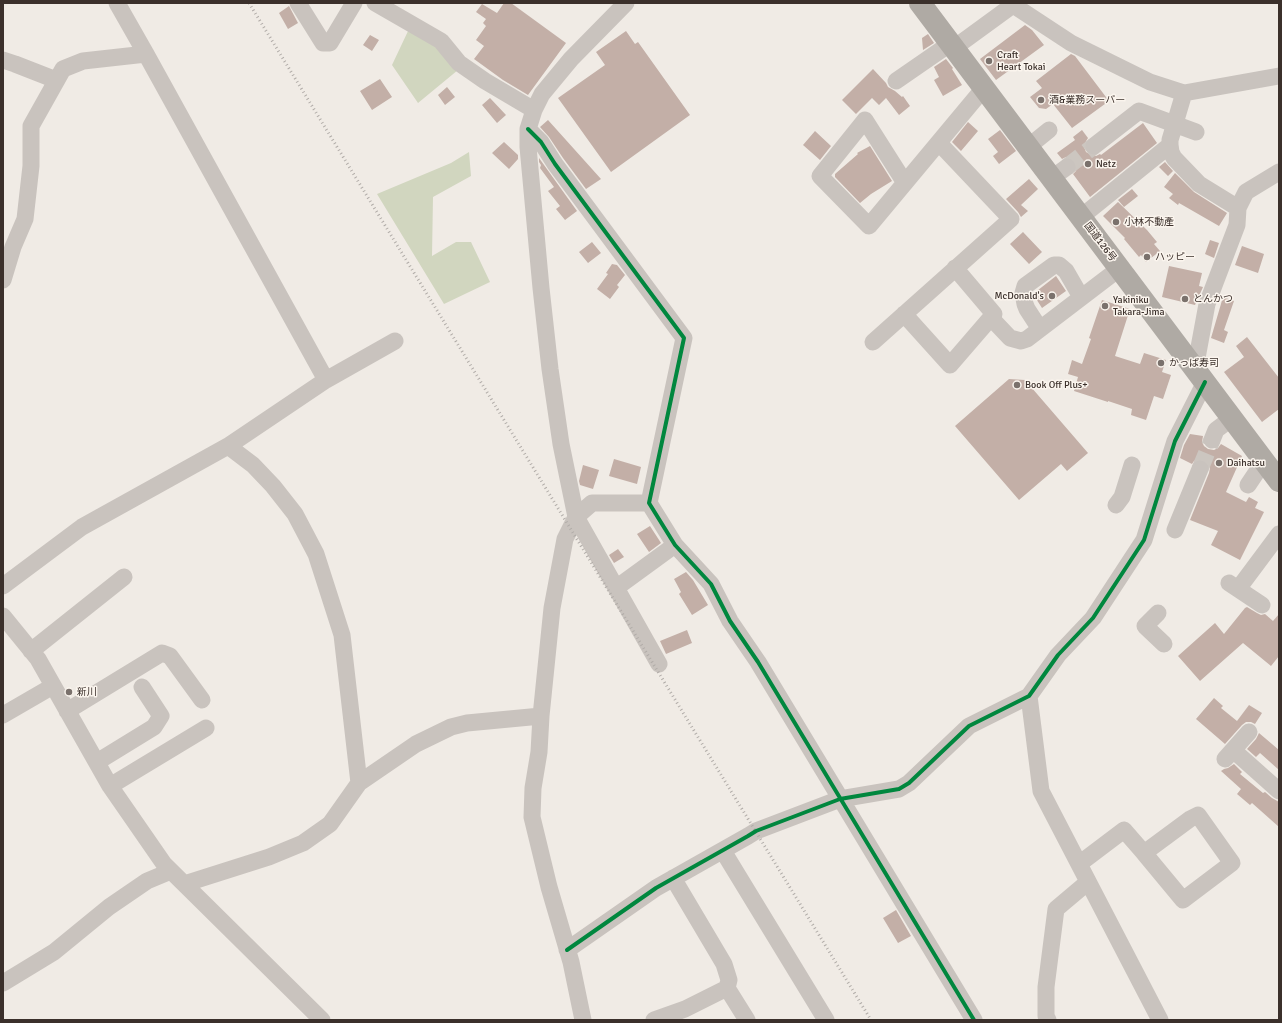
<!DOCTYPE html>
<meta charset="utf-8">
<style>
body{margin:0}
#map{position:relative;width:1282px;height:1023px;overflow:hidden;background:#f0ebe5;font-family:Signika,sans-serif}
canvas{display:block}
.frame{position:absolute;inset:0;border:4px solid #3b302b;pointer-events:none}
</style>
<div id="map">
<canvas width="1282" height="1023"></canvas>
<div class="frame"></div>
</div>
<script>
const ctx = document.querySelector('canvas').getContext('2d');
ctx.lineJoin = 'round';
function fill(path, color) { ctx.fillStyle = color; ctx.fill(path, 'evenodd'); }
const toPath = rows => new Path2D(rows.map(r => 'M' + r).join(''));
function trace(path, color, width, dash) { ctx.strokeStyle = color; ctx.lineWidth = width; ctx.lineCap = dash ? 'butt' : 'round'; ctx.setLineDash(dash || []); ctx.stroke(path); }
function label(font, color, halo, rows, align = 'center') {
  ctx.font = font + ' Signika,"Noto Sans JP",sans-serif'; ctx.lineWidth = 3; ctx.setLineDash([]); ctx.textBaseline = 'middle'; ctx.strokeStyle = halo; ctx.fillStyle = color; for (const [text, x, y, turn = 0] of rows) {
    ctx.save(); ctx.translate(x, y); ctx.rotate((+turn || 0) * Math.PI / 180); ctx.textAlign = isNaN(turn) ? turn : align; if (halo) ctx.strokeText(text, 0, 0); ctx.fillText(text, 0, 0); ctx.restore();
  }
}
fill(toPath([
 [409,29,437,43,458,70,418,103,392,65],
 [469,152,471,176,433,197,432,256,456,242,471,242,490,282,444,304,377,194,451,163]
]), '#d1d6bf');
fill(toPath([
 [504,3,511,3,566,43,528,95,503,80,474,59,484,46,476,40,486,26,483,23,486,19,476,12,482,4,497,13],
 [289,6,298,23,288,29,279,13],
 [1025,25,1032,30,1044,45,996,80,980,59],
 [626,31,635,44,638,42,690,115,611,172,558,98,605,65,596,52],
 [928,34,934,43,923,50,922,38],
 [370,35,379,40,372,51,363,45],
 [1071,54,1075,56,1109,101,1072,128,1053,104,1046,109,1039,108,1030,97,1042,88,1036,81],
 [946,59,953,68,952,69,962,85,943,96,934,80,939,77,934,67],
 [873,69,886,83,888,87,895,91,902,97,903,96,910,106,899,115,886,98,879,105,872,98,856,114,842,100],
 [380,79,392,97,372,110,360,91],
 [447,87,455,97,445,105,438,95],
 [490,98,506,115,497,123,482,105],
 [548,120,601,179,586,189,563,158,549,137,540,127],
 [968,122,978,131,961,151,952,142],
 [1143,123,1157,143,1090,197,1073,174,1076,171,1077,166,1075,161,1071,158,1066,157,1062,159,1057,153,1075,140,1073,137,1082,130,1088,138,1085,143,1084,147,1086,152,1091,155,1096,156,1100,154,1101,155],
 [1000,130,1016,151,999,164,993,156,998,152,988,139],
 [815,131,831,146,820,160,803,145],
 [504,142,518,155,518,159,509,169,492,153],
 [870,146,892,181,871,194,860,203,835,177,835,174,858,154,857,153],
 [539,158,577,211,565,220,556,209,560,206,548,191,554,187,540,168,541,165,539,162],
 [1165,162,1173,171,1168,176,1159,167],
 [1175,173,1194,192,1227,213,1219,226,1179,203,1178,205,1169,198,1173,194,1164,187],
 [1029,179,1038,189,1021,205,1028,211,1021,217,1018,212,1006,199],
 [1132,189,1138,196,1124,207,1118,200],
 [1118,202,1147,230,1157,242,1154,244,1160,251,1146,262,1141,255,1139,257,1124,239,1125,238,1103,216],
 [1023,232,1042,252,1029,264,1010,244],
 [1210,240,1219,243,1214,258,1205,254],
 [592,242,601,253,588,263,579,252],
 [1242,246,1264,254,1258,273,1235,265],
 [612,264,617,265,625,275,617,285,619,287,610,299,597,289,608,274,606,273],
 [1169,266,1202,273,1199,286,1203,287,1195,305,1162,297],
 [1056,276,1066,291,1042,308,1033,294],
 [1223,297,1234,301,1224,330,1228,332,1224,343,1211,338],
 [1102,300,1130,309,1115,356,1140,364,1144,353,1166,360,1162,372,1171,375,1163,399,1154,396,1146,420,1131,415,1132,409,1108,401,1108,402,1074,391,1078,377,1068,374,1072,360,1082,364,1091,339,1089,338],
 [1247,337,1279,378,1279,409,1262,422,1224,372,1244,357,1236,346],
 [1009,379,1025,380,1088,453,1067,471,1061,464,1019,500,955,426],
 [1190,434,1203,436,1202,442,1204,446,1208,449,1214,450,1218,448,1221,444,1242,456,1226,492,1246,502,1249,497,1258,502,1255,508,1264,512,1240,560,1211,545,1218,531,1190,520,1209,473,1210,468,1208,463,1203,460,1198,459,1194,461,1192,464,1180,458,1184,445],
 [614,459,641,467,637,484,609,476],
 [583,465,599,470,593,489,580,485,579,481],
 [650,526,661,543,649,552,637,534],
 [618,549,624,557,614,563,609,555],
 [686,572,693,580,708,605,692,615,679,594,681,592,674,579],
 [1247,607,1257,613,1261,615,1265,614,1273,621,1279,614,1279,656,1271,666,1243,643,1200,681,1178,656,1215,623,1224,634,1245,608],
 [687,630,692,643,666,654,660,641],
 [1214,698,1223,706,1221,708,1237,721,1249,705,1262,713,1255,724,1251,722,1246,722,1242,725,1225,744,1196,719],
 [1259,733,1279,750,1279,770,1260,753,1256,757,1247,749,1256,739],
 [1234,764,1242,772,1240,774,1263,793,1265,792,1272,798,1279,802,1279,827,1252,803,1250,805,1237,794,1241,789,1221,771,1224,769,1228,768],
 [896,910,911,936,898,943,883,918]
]), '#c3afa7');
trace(toPath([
 [1067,167,1094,146],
 [1200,469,1212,440]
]), '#ccc6c0', 17, [17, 8]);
trace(toPath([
 [117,3,146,54,326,380],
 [298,3,323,43,330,43,354,3],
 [375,3,441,41,459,63,485,81,534,110],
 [626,3,571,59,542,94,534,110,528,129,528,147,541,288,550,369,561,444,576,517,659,664],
 [1010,3,1071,43,1150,82,1184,93,1279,76],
 [954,48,1013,5],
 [3,60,15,64,56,80],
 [896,81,951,43],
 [1184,93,1170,140,1170,145,1171,152,1174,158,1199,184,1238,208],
 [528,129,541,142,555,164,684,338,649,503,675,545,711,584,730,621,758,662,974,1020],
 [1094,146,1139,111,1196,132],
 [1028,147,1049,130],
 [1052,178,1067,167],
 [905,183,865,120,820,176,869,226,984,88],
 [1081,217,1170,145],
 [3,280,13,247,25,219,31,166,31,126,63,69,83,61,146,54],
 [904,314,950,365,994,314,955,268],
 [991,318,1010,338,1021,341,1027,339,1120,268],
 [1040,329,1027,309,1025,304,1023,293,1025,286,1054,265,1059,265,1066,271,1081,297],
 [873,342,1011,219,939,143],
 [1195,369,1207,304,1237,225,1238,208,1246,192,1279,172],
 [1212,440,1216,430,1232,418],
 [228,446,253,465,273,486,295,514,316,554,342,635,359,783],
 [1248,485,1264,461],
 [1116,505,1122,497,1132,465],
 [1175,530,1200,469],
 [1229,583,1262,605],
 [3,586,82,527,228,446,326,380,395,341],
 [616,588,675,545],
 [1238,589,1279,534],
 [1158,613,1145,626,1164,644],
 [3,616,38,659,110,786,164,864,322,1020],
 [31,651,124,577],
 [1029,696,1041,791,1160,1020],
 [67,711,162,653,170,656,202,700],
 [3,715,53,686],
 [1233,750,1279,791],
 [1225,759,1249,732],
 [97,762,154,727,161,716,142,687],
 [110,786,206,728],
 [723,851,826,1020],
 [1079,864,1124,830,1144,853,1183,900,1232,863,1198,815,1190,819,1144,853],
 [673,878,724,964,729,980,727,988,747,1020],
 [184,884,269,857,303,843,330,824,359,783,416,744,451,727,467,723,541,716],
 [567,950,656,888,748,836,756,831,840,799,899,789,909,783,969,726,1029,696,1058,655,1093,618,1144,540,1175,441,1205,382],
 [3,983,54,952,109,907,147,881,171,871],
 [583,1020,571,962,549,887,532,817,533,788,539,752,541,716,552,608,565,539,576,517,592,503,649,503],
 [654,1020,685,1009,727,988],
 [1048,1020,1046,1016,1046,987,1056,909,1088,882]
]), '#c9c3be', 17);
trace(toPath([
 [920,3,1279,481]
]), '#afaaa4', 22);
trace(toPath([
 [249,3,871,1020]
]), '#b1aca8', 3, [1, 3]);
trace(toPath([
 [528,129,541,142,555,164,684,338,649,503,675,545,711,584,730,621,758,662,974,1020],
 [567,950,656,888,748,836,756,831,840,799,899,789,909,783,969,726,1029,696,1058,655,1093,618,1144,540,1175,441,1205,382]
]), '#00873e', 4);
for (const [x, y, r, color] of [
 [989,61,4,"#7a716c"],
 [1041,100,4,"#7a716c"],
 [1088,164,4,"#7a716c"],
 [1116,222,4,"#7a716c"],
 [1147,257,4,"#7a716c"],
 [1052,296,4,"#7a716c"],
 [1185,299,4,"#7a716c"],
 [1105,306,4,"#7a716c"],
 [1161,363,4,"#7a716c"],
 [1017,385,4,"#7a716c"],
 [1219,463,4,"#7a716c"],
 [69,692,4,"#7a716c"]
]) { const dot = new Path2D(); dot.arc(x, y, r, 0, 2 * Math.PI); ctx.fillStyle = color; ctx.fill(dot); trace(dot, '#fbf5ee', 1.5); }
label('10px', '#3b302b', '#fbf5ee', [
 ["Craft",997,55],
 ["Heart Tokai",997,67],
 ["酒&業務スーパー",1049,100],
 ["Netz",1096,164],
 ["小林不動產",1124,222],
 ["ハッピー",1155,257],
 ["McDonald's",1044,296,"right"],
 ["とんかつ",1193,299],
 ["Yakiniku",1113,300],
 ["Takara-Jima",1113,312],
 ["かっぱ寿司",1169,363],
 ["Book Off Plus+",1025,385],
 ["Daihatsu",1227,463],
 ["新川",77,692]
], 'left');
label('10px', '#3b302b', '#fbf5ee', [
 ["国道126号",1100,242,53]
]);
</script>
